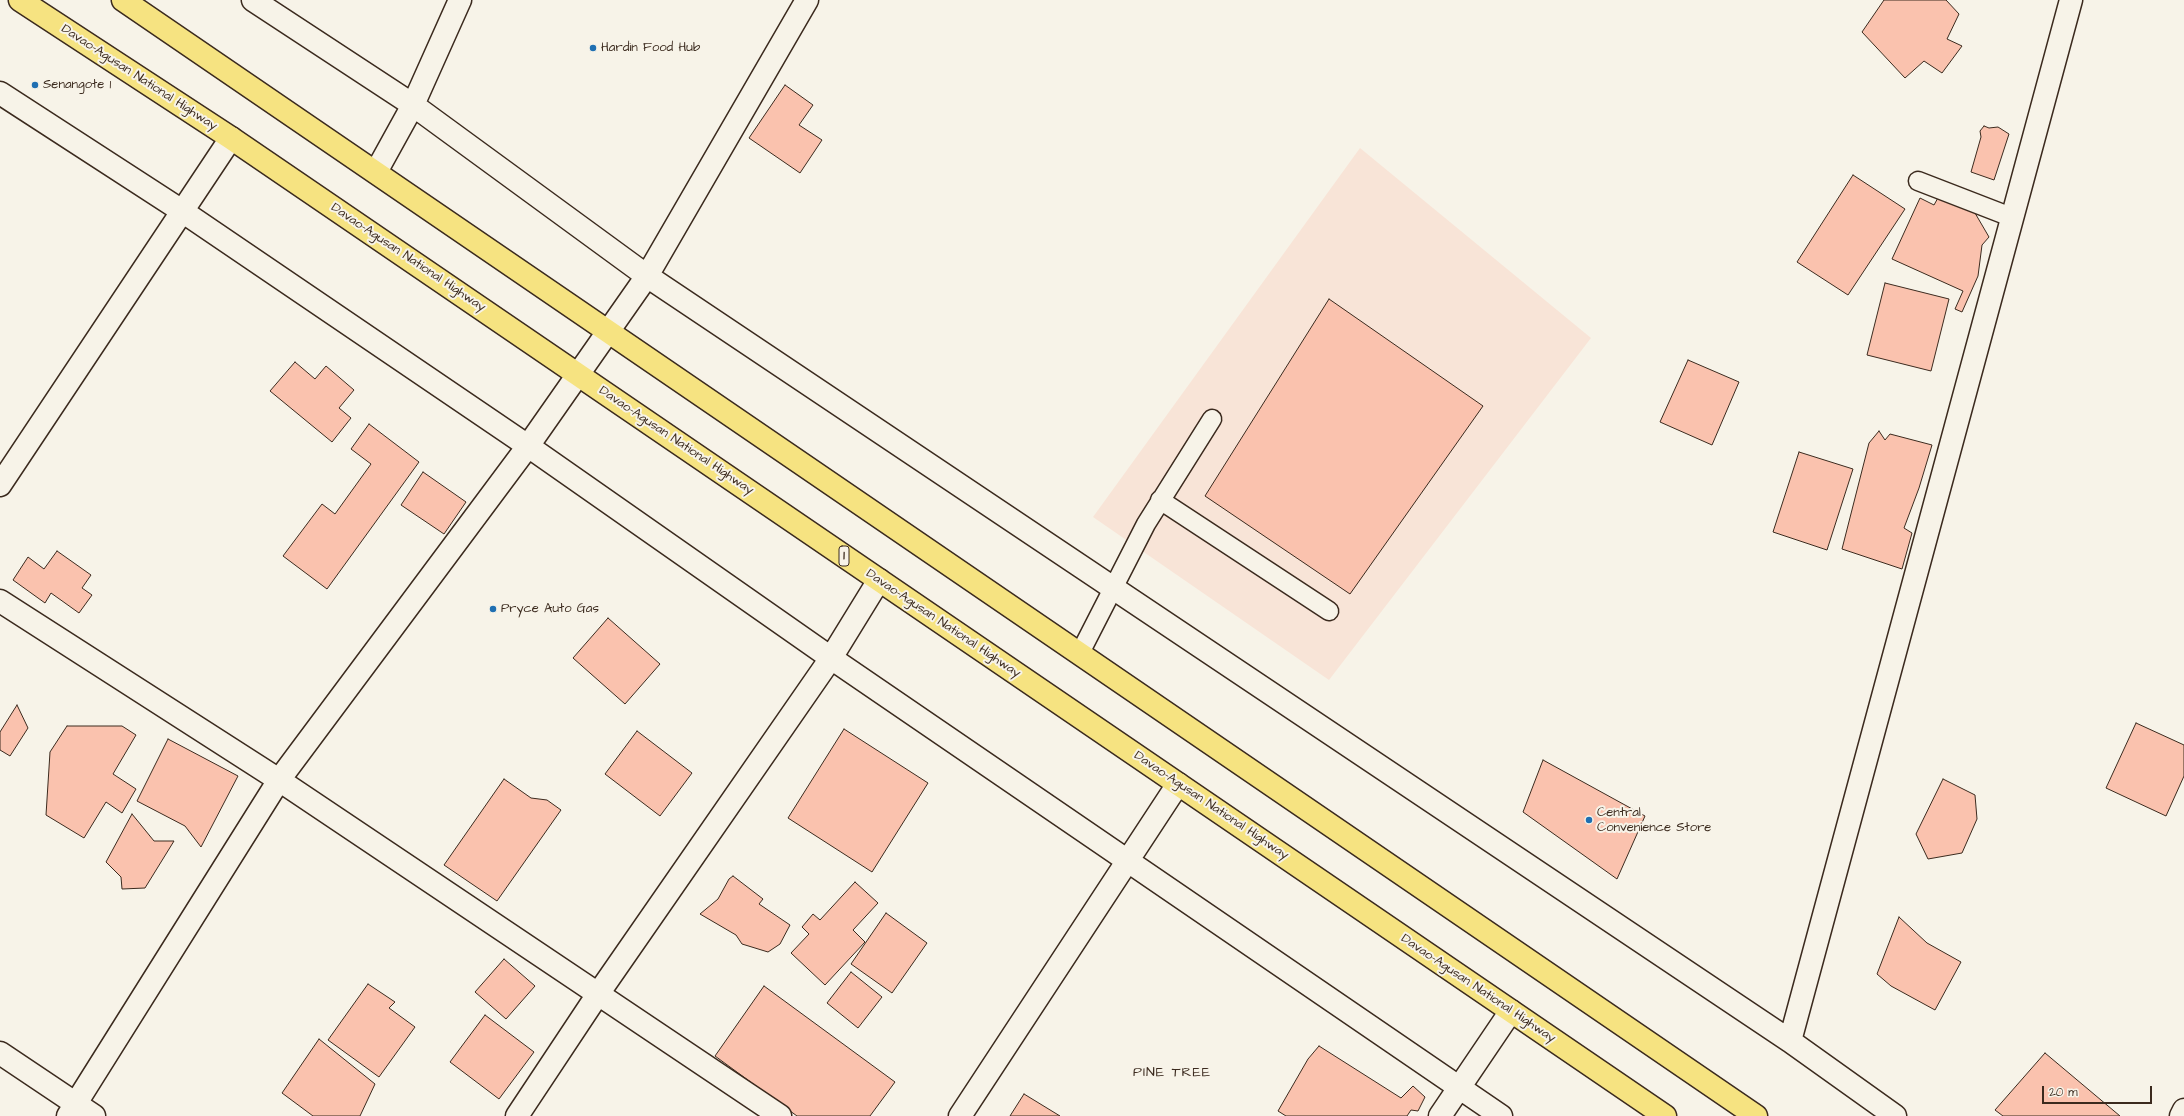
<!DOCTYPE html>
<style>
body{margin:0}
#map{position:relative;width:2184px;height:1116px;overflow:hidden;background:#f7f3e8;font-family:"Architects Daughter",sans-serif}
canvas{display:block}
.scale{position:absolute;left:2042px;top:1086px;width:110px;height:18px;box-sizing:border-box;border:2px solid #3b2a1e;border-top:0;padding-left:5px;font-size:12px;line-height:14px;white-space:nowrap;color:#3b2a1e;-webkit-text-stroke:3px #f7f3e8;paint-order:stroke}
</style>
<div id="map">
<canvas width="2184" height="1116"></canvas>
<div class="scale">20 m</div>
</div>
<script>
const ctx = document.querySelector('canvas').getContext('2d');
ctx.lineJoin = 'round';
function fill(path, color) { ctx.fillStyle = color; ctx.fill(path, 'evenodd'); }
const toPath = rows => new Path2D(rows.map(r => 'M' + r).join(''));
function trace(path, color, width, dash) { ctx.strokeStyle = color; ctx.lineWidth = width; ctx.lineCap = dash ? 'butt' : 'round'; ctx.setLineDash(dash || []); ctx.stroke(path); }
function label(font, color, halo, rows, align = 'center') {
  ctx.font = font + ' "Architects Daughter",sans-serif'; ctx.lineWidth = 4; ctx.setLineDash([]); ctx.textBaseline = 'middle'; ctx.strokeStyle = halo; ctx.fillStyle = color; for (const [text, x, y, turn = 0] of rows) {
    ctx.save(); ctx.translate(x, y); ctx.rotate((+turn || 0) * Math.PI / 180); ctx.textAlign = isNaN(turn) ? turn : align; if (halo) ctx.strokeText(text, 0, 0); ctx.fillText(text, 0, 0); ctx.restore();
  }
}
fill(toPath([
 [1360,148,1591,338,1329,680,1093,517]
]), '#f8e4d7');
const building = toPath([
 [1884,0,1946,0,1959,14,1947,39,1962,46,1942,73,1924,61,1905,78,1862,32,1884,0],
 [785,85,813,105,799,125,822,140,800,173,749,138,785,85],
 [1984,126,1989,128,1998,127,2009,134,1994,180,1971,172,1981,137,1980,131,1984,126],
 [1853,175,1905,209,1848,295,1797,262,1853,175],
 [1939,196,1975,213,1989,237,1982,245,1978,276,1962,312,1955,309,1963,291,1892,259,1920,198,1934,205,1939,196],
 [1885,283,1949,299,1931,371,1867,355,1885,283],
 [1329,299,1483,406,1350,594,1205,496,1329,299],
 [1688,360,1739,382,1712,445,1660,422,1688,360],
 [295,362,315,379,326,366,354,390,339,408,351,418,332,442,270,391,295,362],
 [369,424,419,462,327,589,283,556,322,504,335,514,371,464,351,449,369,424],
 [1879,431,1885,440,1890,434,1932,445,1919,488,1904,528,1912,533,1902,569,1842,549,1869,443,1879,431],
 [1799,452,1853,469,1827,550,1773,532,1799,452],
 [423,472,466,502,444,534,401,505,423,472],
 [57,551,91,575,82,588,92,595,79,613,51,593,45,603,13,580,28,557,44,569,57,551],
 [608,618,660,664,625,704,573,658,608,618],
 [17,705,28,728,10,756,0,750,0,732,17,705],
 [2136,723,2184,745,2184,776,2166,816,2106,788,2136,723],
 [67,726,122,726,136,735,113,774,136,789,122,813,106,802,84,838,46,815,50,752,67,726],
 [844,729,928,783,872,872,788,818,844,729],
 [637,731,692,773,660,816,605,774,637,731],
 [168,739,238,776,201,847,185,826,137,801,168,739],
 [1543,760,1645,816,1617,879,1523,812,1543,760],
 [504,779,531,798,547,800,561,810,497,901,444,865,504,779],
 [1943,779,1975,795,1977,819,1962,853,1928,859,1916,834,1943,779],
 [132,814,154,841,174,841,145,888,122,889,121,877,106,862,132,814],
 [733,876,763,899,759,904,790,925,780,944,768,952,742,944,736,935,700,914,718,899,729,879,733,876],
 [855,882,878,903,853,930,865,942,825,985,791,953,809,934,802,927,813,914,820,920,855,882],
 [886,913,927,943,892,993,851,964,886,913],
 [1899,917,1927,943,1961,962,1935,1010,1891,986,1877,974,1899,917],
 [504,959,535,986,506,1019,475,992,504,959],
 [851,972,882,997,858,1028,827,1003,851,972],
 [368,984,395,1002,389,1008,415,1027,379,1077,328,1040,368,984],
 [764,986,895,1082,870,1116,797,1116,715,1056,764,986],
 [485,1015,534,1052,499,1099,450,1062,485,1015],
 [319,1039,375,1084,360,1116,313,1116,282,1093,319,1039],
 [1319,1046,1401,1098,1413,1086,1425,1097,1418,1111,1411,1110,1407,1116,1286,1116,1278,1111,1308,1059,1319,1046],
 [2045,1053,2120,1116,2003,1116,1995,1110,2045,1053],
 [1024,1094,1060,1116,1010,1116,1024,1094]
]);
fill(building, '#fac2ae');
trace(building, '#3b2a1e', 1);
const lane = toPath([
 [1918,181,2011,217],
 [1160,500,1329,611],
 [1080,653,1146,524,1212,419]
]);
const street = toPath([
 [253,0,413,105,647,276,1790,1041,1895,1116],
 [0,93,182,211,528,446,831,658,1501,1116],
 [376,172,413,105,460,0],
 [0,485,231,138],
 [0,601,279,780,780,1116],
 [1790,1041,2071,0],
 [0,1053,94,1116],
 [68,1116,279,780,528,446,647,276,807,0],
 [517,1116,598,994,831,658,879,580],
 [960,1116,1178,784],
 [1440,1116,1511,1011]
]);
const secondary = toPath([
 [2181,1116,2184,1110]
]);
const highway = toPath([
 [20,0,231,138,1665,1116],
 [123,0,1756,1116]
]);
trace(lane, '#3b2a1e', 21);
trace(street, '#3b2a1e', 25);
trace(secondary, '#3b2a1e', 25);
trace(highway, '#3b2a1e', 25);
trace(lane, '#f7f3e8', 18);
trace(street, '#f7f3e8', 22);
trace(secondary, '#f7f3e8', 22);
trace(highway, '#f6e381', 22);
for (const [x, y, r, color] of [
 [593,48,4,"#1f6fb2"],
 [35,85,4,"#1f6fb2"],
 [493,609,4,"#1f6fb2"],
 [1589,820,4,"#1f6fb2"]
]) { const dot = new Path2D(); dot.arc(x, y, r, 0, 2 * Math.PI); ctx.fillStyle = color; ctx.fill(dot); trace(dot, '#f7f3e8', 1.5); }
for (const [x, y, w] of [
 [844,556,10]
]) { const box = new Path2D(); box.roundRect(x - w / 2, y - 10, w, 20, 3); ctx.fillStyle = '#f7f3e8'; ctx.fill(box); trace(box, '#3b2a1e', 1); }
label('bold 12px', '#3b2a1e', null, [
 ["1",844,556]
]);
label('13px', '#3b2a1e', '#f7f3e8', [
 ["Hardin Food Hub",601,48],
 ["Senangote 1",43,85],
 ["Pryce Auto Gas",501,609],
 ["Central",1597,813],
 ["Convenience Store",1597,828]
], 'left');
label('13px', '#3b2a1e', '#f7f3e8', [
 ["Davao-Agusan National Highway",139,78,33],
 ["Davao-Agusan National Highway",408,258,34],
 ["Davao-Agusan National Highway",676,441,34],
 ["Davao-Agusan National Highway",943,624,34],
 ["Davao-Agusan National Highway",1211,806,34],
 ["Davao-Agusan National Highway",1478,989,34]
]);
ctx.letterSpacing = '1px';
label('14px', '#3b2a1e', '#f7f3e8', [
 ["PINE TREE",1172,1073]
]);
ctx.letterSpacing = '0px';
</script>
